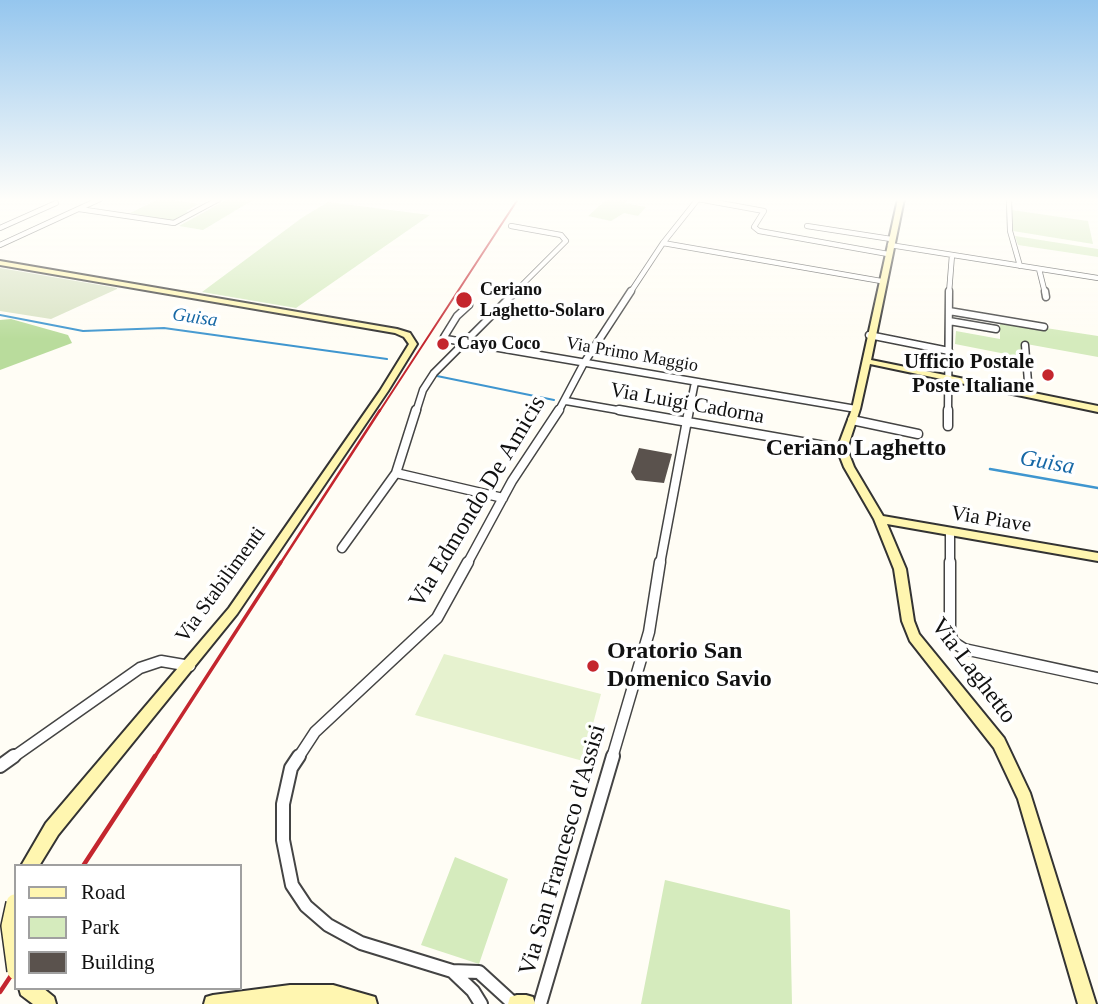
<!DOCTYPE html>
<style>
body{margin:0}
#map{position:relative;width:1098px;height:1004px;overflow:hidden;background:#fffdf5;font-family:"Times New Roman",serif}
canvas{display:block}
.legend{position:absolute;left:14px;top:864px;width:228px;height:126px;box-sizing:border-box;background:#fff;border:2px solid #a0a0a0;margin:0;padding:9px 12px;list-style:none;font-size:21px;color:#111}
.legend li{display:flex;align-items:center;gap:14px;height:35px}
.legend b{width:35px;border:2px solid #a0a0a0}
</style>
<div id="map">
<canvas width="1098" height="1004"></canvas>
<ul class="legend">
<li><b style="height:9px;background:#fff6b0"></b>Road</li>
<li><b style="height:19px;background:#d5ebbd"></b>Park</li>
<li><b style="height:19px;background:#5a524d"></b>Building</li>
</ul>
</div>
<script>
const ctx = document.querySelector('canvas').getContext('2d');
ctx.lineJoin = 'round';
function fill(path, color) { ctx.fillStyle = color; ctx.fill(path, 'evenodd'); }
const toPath = rows => new Path2D(rows.map(r => 'M' + r).join(''));
function trace(path, color, width, dash) { ctx.strokeStyle = color; ctx.lineWidth = width; ctx.lineCap = dash ? 'butt' : 'round'; ctx.setLineDash(dash || []); ctx.stroke(path); }
function label(font, color, halo, rows, align = 'center') {
  ctx.font = font + ' "Times New Roman",serif'; ctx.lineWidth = 7; ctx.setLineDash([]); ctx.textBaseline = 'middle'; ctx.strokeStyle = halo; ctx.fillStyle = color; for (const [text, x, y, turn = 0] of rows) {
    ctx.save(); ctx.translate(x, y); ctx.rotate((+turn || 0) * Math.PI / 180); ctx.textAlign = isNaN(turn) ? turn : align; if (halo) ctx.strokeText(text, 0, 0); ctx.fillText(text, 0, 0); ctx.restore();
  }
}
fill(toPath([
 [159,199,164,199,199,204,186,211,190,213,172,221,130,213],
 [228,199,253,200,203,230,179,226],
 [607,199,628,199,625,203,646,207,638,216,624,213,611,221,588,216],
 [328,202,430,215,296,308,202,292,303,217],
 [1012,210,1088,221,1093,244,1013,231],
 [1015,236,1098,249,1098,257,1018,245],
 [1000,321,1098,336,1098,357,1021,343,1021,357,955,344,956,331,1000,339],
 [455,857,508,879,479,964,421,945],
 [665,880,790,910,792,1004,641,1004]
]), '#d5ebbd');
fill(toPath([
 [11,319,68,335,72,343,0,370,0,320]
]), '#b9dc9c');
fill(toPath([
 [0,268,117,288,117,289,51,319,0,311]
]), '#d9e3c4');
fill(toPath([
 [444,654,601,694,583,761,415,715]
]), '#e6f2cf');
trace(toPath([
 [0,315,83,331,164,328,387,359],
 [437,376,554,400]
]), '#3f96cf', 2);
trace(toPath([
 [990,469,1098,488]
]), '#3f96cf', 2.5);
fill(toPath([
 [639,448,672,454,664,483,636,480,631,472]
]), '#5a524d');
const streetFar4 = toPath([
 [1009,199,1010,231,1020,266],
 [79,209,174,223,219,199],
 [511,226,561,235,566,241,514,293],
 [807,226,891,239],
 [0,228,56,203],
 [663,243,881,281],
 [0,245,100,199],
 [890,245,1098,278],
 [1039,269,1045,293],
 [630,293,663,243,698,199,764,211,754,227,759,231,888,254],
 [949,293,952,255]
]);
const streetFar3 = toPath([
 [1045,291,1046,297],
 [469,305,457,316,444,337,446,339,856,409],
 [949,311,1044,327],
 [949,321,996,329],
 [869,335,949,351],
 [1025,345,1029,394],
 [566,401,629,412],
 [416,412,423,390,434,373,516,291],
 [558,412,584,363,631,291],
 [689,412,695,382],
 [948,412,949,291]
]);
const streetFar2 = toPath([
 [619,410,842,449],
 [852,420,918,434],
 [948,426,948,410],
 [396,473,503,498],
 [950,534,950,564],
 [342,548,396,473,416,410],
 [467,564,512,481,559,410],
 [660,564,689,410]
]);
const streetFar1 = toPath([
 [950,562,950,632,953,642,964,649,1098,678],
 [12,758,140,668,161,661,190,666],
 [298,758,315,732,437,618,468,562],
 [612,758,649,632,660,562]
]);
const street = toPath([
 [299,756,291,768,283,804,283,840,292,885,306,906,328,925,361,943,452,971,479,972,514,1004],
 [0,766,14,756],
 [452,971,473,991,481,1004],
 [540,1004,613,756]
]);
const secondary = toPath([
 [898,199,904,199,871,360,1098,406,1098,412,870,364,860,409,847,449,854,467,883,516,1098,553,1098,561,887,524,906,569,914,621,919,634,1004,738,1030,793,1096,1004,1078,1004,1018,799,994,748,910,641,902,621,894,569,874,519,844,467,837,449,852,409,898,199],
 [0,261,397,329,410,333,417,344,388,391,237,614,58,835,39,866,21,866,46,823,229,608,380,391,409,344,404,337,395,333,0,265,0,261],
 [290,985,333,985,375,997,377,1004,204,1004,206,997,213,995,290,985],
 [19,988,43,988,54,997,56,1004,33,1004,21,995,19,988],
 [517,995,526,995,533,997,535,1004,508,1004,510,997,517,995]
]);
trace(streetFar4, '#444', 6);
trace(streetFar3, '#444', 9);
trace(streetFar2, '#444', 11);
trace(streetFar1, '#444', 13);
trace(street, '#444', 16);
trace(secondary, '#333', 4);
trace(streetFar4, '#fff', 4.5);
trace(streetFar3, '#fff', 6);
trace(streetFar2, '#fff', 8);
trace(streetFar1, '#fff', 10);
trace(street, '#fff', 12);
fill(secondary, '#fff6b0');
trace(toPath([
 [379,412,518,199]
]), '#c4262e', 2);
trace(toPath([
 [280,564,380,410]
]), '#c4262e', 2.5);
trace(toPath([
 [154,758,281,562]
]), '#c4262e', 3.5);
trace(toPath([
 [83,866,155,756],
 [0,992,16,968]
]), '#c4262e', 4.5);
const secondaryBridge = toPath([
 [15,903,10,926,16,971]
]);
trace(secondaryBridge, '#333', 20, []);
trace(secondaryBridge, '#fff6b0', 17);
const sky = ctx.createLinearGradient(0, 0, 0, 339);
sky.addColorStop(0, '#95c6ee');
sky.addColorStop(0.59, '#fffefa');
sky.addColorStop(1, '#fffefa00');
ctx.fillStyle = sky;
ctx.fillRect(0, 0, 1098, 339);
for (const [x, y, r, color] of [
 [464,300,9,"#c4262e"],
 [443,344,7,"#c4262e"],
 [1048,375,7,"#c4262e"],
 [593,666,7,"#c4262e"]
]) { const dot = new Path2D(); dot.arc(x, y, r, 0, 2 * Math.PI); ctx.fillStyle = color; ctx.fill(dot); trace(dot, '#fff', 2.5); }
label('bold 18px', '#111', '#fff', [
 ["Ceriano",480,290],
 ["Laghetto-Solaro",480,311],
 ["Cayo Coco",457,344]
], 'left');
label('18px', '#111', '#fff', [
 ["Via Primo Maggio",632,355,10]
]);
label('italic 19px', '#1768a6', '#fff', [
 ["Guisa",195,318,8]
]);
label('bold 21px', '#111', '#fff', [
 ["Ufficio Postale",1034,363],
 ["Poste Italiane",1034,387]
], 'right');
label('21px', '#111', '#fff', [
 ["Via Luigi Cadorna",687,404,10],
 ["Via Piave",991,520,9],
 ["Via Stabilimenti",221,585,-54]
]);
label('italic 23px', '#1768a6', '#fff', [
 ["Guisa",1047,463,10]
]);
label('bold 24px', '#111', '#fff', [
 ["Ceriano Laghetto",856,449]
]);
label('24px', '#111', '#fff', [
 ["Via Edmondo De Amicis",478,502,-59],
 ["Via Laghetto",973,671,53],
 ["Via San Francesco d'Assisi",563,850,-74]
]);
label('bold 24px', '#111', '#fff', [
 ["Oratorio San",607,652],
 ["Domenico Savio",607,680]
], 'left');
</script>
